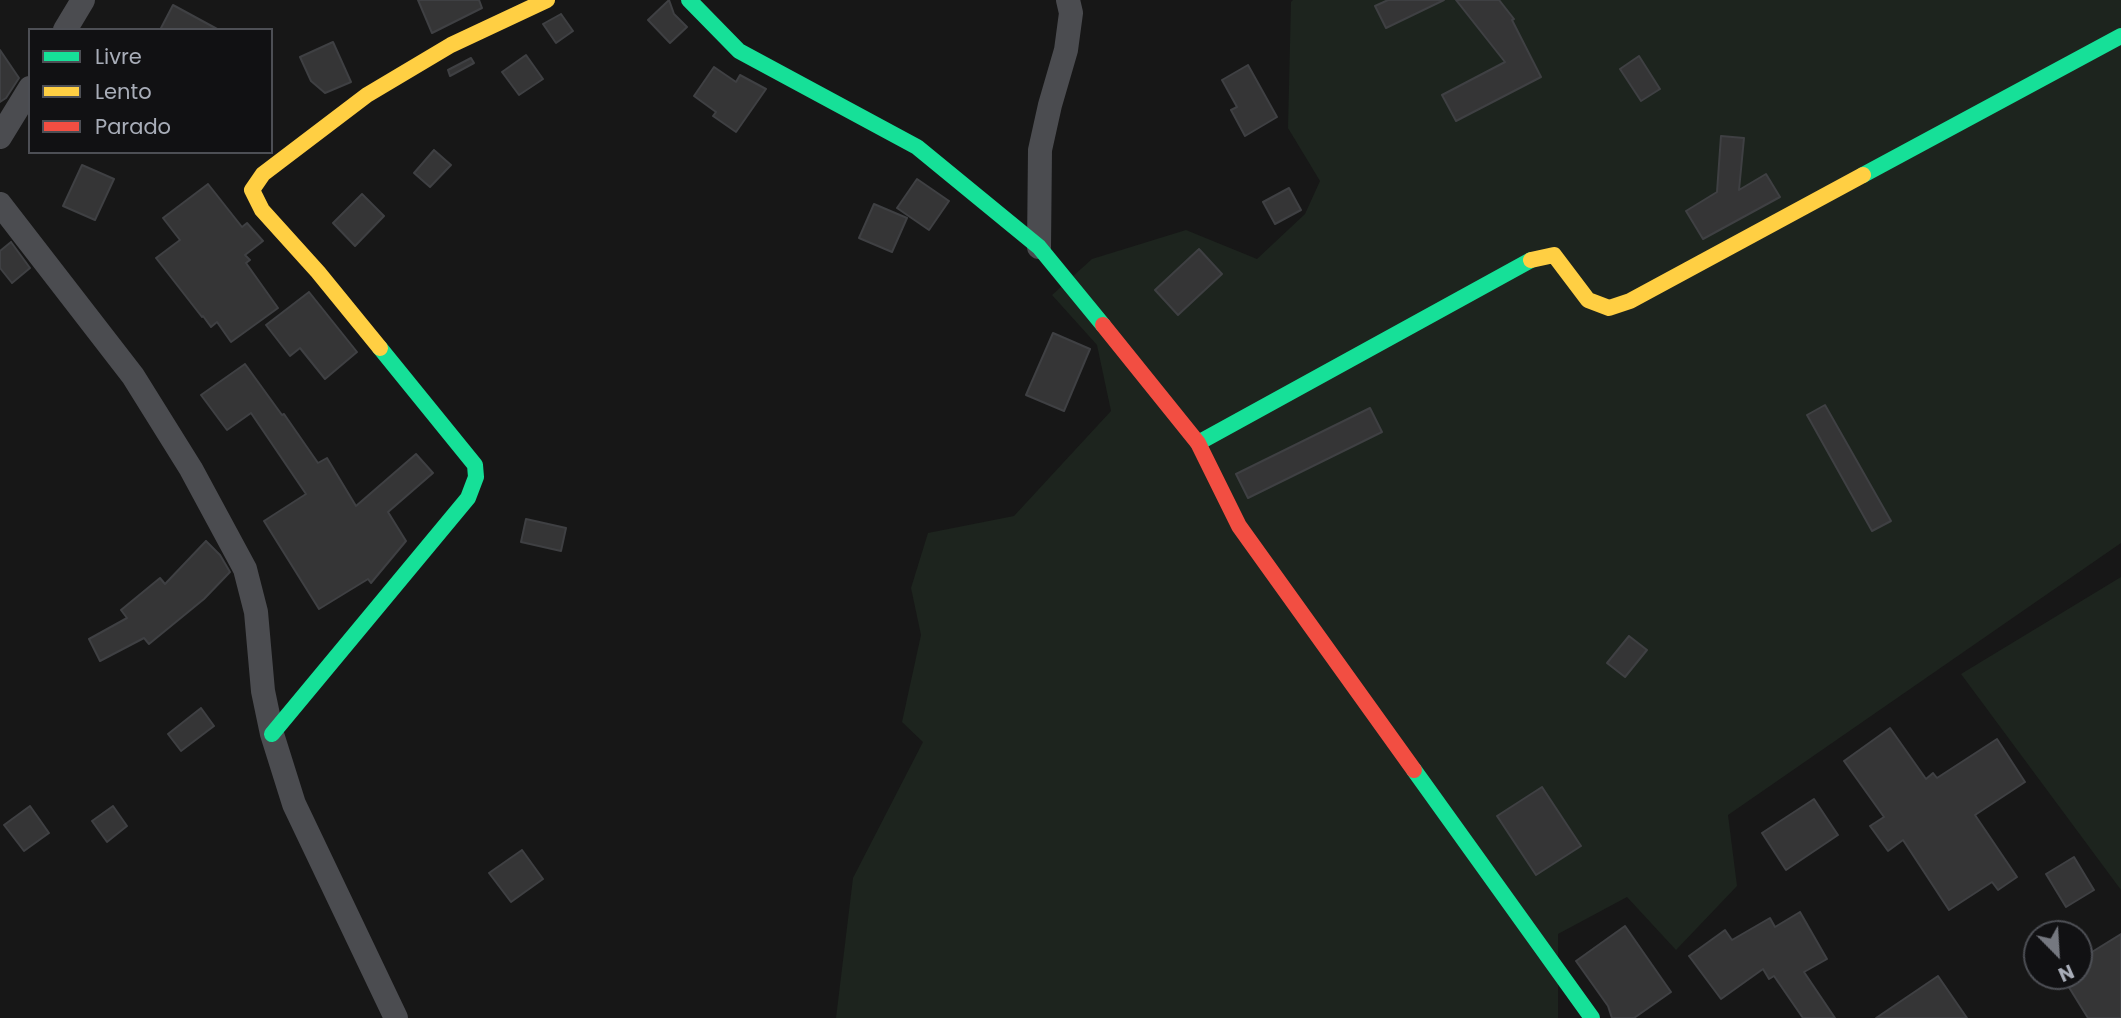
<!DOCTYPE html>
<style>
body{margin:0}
#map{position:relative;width:2121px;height:1018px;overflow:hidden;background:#171717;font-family:Poppins,sans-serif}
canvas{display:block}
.legend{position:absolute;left:28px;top:28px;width:245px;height:126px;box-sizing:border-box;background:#111113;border:2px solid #4d4f55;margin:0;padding:9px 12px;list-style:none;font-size:21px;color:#a8adb8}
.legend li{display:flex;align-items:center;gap:14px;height:35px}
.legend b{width:35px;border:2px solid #4d4f55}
.north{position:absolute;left:2023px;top:920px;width:70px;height:70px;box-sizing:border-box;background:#111113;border:2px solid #4d4f55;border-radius:50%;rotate:156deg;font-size:19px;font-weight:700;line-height:28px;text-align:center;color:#a8adb8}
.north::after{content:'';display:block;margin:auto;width:24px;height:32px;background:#757880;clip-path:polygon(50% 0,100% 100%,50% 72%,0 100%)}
</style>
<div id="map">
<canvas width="2121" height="1018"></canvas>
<ul class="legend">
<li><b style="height:9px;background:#16e098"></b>Livre</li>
<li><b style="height:9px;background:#ffcf43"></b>Lento</li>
<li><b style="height:9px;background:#f24e42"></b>Parado</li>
</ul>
<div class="north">N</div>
</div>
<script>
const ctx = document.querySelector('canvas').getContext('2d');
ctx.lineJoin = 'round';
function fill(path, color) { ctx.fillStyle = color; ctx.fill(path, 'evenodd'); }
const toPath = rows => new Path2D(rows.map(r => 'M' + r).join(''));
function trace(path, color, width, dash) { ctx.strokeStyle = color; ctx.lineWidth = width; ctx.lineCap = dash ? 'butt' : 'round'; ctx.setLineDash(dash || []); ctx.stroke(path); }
fill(toPath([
 [1293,0,2121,0,2121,543,1728,815,1737,886,1676,950,1627,897,1558,934,1558,1018,836,1018,853,878,923,742,902,722,921,635,911,588,928,533,1014,516,1111,411,1097,345,1052,295,1092,259,1186,230,1257,259,1305,214,1320,181,1288,128,1291,2],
 [2121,577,2121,890,1961,674]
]), '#1d241e');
const building = toPath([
 [418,0,479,0,482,8,432,33,418,0],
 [669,0,674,14,687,27,670,43,648,20,669,0],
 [1388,0,1444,0,1386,28,1375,6,1388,0],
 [1456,0,1499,0,1514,19,1512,20,1541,77,1456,121,1442,95,1505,62,1456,0],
 [173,5,219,30,160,30,173,5],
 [561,14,573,31,556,43,543,24,561,14],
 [333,42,351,82,325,93,311,81,300,57,333,42],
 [0,50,19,78,6,98,0,102,0,50],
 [526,55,543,79,519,95,502,72,526,55],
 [1639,56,1660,89,1641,101,1620,69,1639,56],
 [471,58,474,63,450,76,448,70,471,58],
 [1248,65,1277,117,1245,136,1231,110,1237,107,1222,80,1248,65],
 [714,67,736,82,740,75,766,89,736,132,713,116,716,112,694,96,714,67],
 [1721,136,1744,138,1739,190,1766,174,1780,197,1703,239,1686,211,1717,192,1721,136],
 [434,150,451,165,430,187,414,173,434,150],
 [82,165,114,179,95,220,63,206,82,165],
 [917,179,949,201,929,230,897,208,917,179],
 [208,184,242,227,247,223,263,241,245,255,250,260,246,263,278,308,231,342,217,322,211,327,203,316,202,317,156,258,180,240,163,218,208,184],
 [1289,188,1301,210,1275,224,1263,202,1289,188],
 [362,194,384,216,355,246,333,223,362,194],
 [874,204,907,218,892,252,859,238,874,204],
 [11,242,30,268,12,283,0,268,0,251,11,242],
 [1199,249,1222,274,1178,315,1155,290,1199,249],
 [309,292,357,352,325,379,300,348,290,356,266,325,309,292],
 [1053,333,1090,349,1064,411,1026,395,1053,333],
 [245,364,282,415,284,414,318,463,327,458,356,506,416,454,433,473,388,512,406,541,371,583,368,579,319,609,264,521,306,494,251,413,227,430,201,395,245,364],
 [1825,405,1891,521,1872,531,1807,415,1825,405],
 [1370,408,1382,432,1248,498,1236,474,1370,408],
 [526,519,566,528,561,551,521,542,526,519],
 [206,541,220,555,230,572,204,599,149,644,144,638,100,661,89,639,127,618,121,610,160,578,165,584,206,541],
 [1629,636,1647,650,1625,677,1607,663,1629,636],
 [201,708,214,726,181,751,168,734,201,708],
 [1890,728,1926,779,1933,773,1937,778,1997,739,2025,782,1975,815,2017,877,1998,890,1992,882,1949,910,1903,840,1888,851,1870,826,1884,817,1844,761,1890,728],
 [1542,787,1581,846,1536,875,1497,816,1542,787],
 [1814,799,1838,835,1786,870,1762,833,1814,799],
 [30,806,49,833,24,851,4,825,30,806],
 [113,806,127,826,107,842,92,821,113,806],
 [522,850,543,879,511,902,489,873,522,850],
 [2074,857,2094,890,2066,907,2046,874,2074,857],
 [1800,912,1827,959,1804,972,1835,1018,1803,1018,1774,976,1769,979,1763,969,1721,999,1689,956,1725,930,1732,940,1770,918,1775,927,1800,912],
 [1625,926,1671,992,1634,1018,1612,1018,1608,1006,1576,961,1625,926],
 [2121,934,2121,1018,2088,1018,2062,976,2079,976,2079,960,2121,934],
 [1938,976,1967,1018,1876,1018,1938,976]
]);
fill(building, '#353536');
trace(building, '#3f4043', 2);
trace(toPath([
 [65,30,83,0],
 [0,137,30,88],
 [0,204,133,376,191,469,245,569,256,612,263,691,272,734,294,804,396,1018],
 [1039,247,1040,150,1050,105,1066,50,1071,13,1068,0]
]), '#4b4c50', 24);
trace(toPath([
 [689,0,739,51,917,147,1039,247,1103,325],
 [1863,175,2121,36],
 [1198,443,1531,260],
 [272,734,468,498,476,477,475,465,380,348],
 [1414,770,1592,1018]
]), '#16e098', 16);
trace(toPath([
 [1531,260,1554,255,1588,300,1609,308,1630,301,1863,175],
 [380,348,318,272,262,210,252,190,263,174,367,95,451,45,547,0]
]), '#ffcf43', 16);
trace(toPath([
 [1103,325,1198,443,1239,526,1414,770]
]), '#f24e42', 16);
</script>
